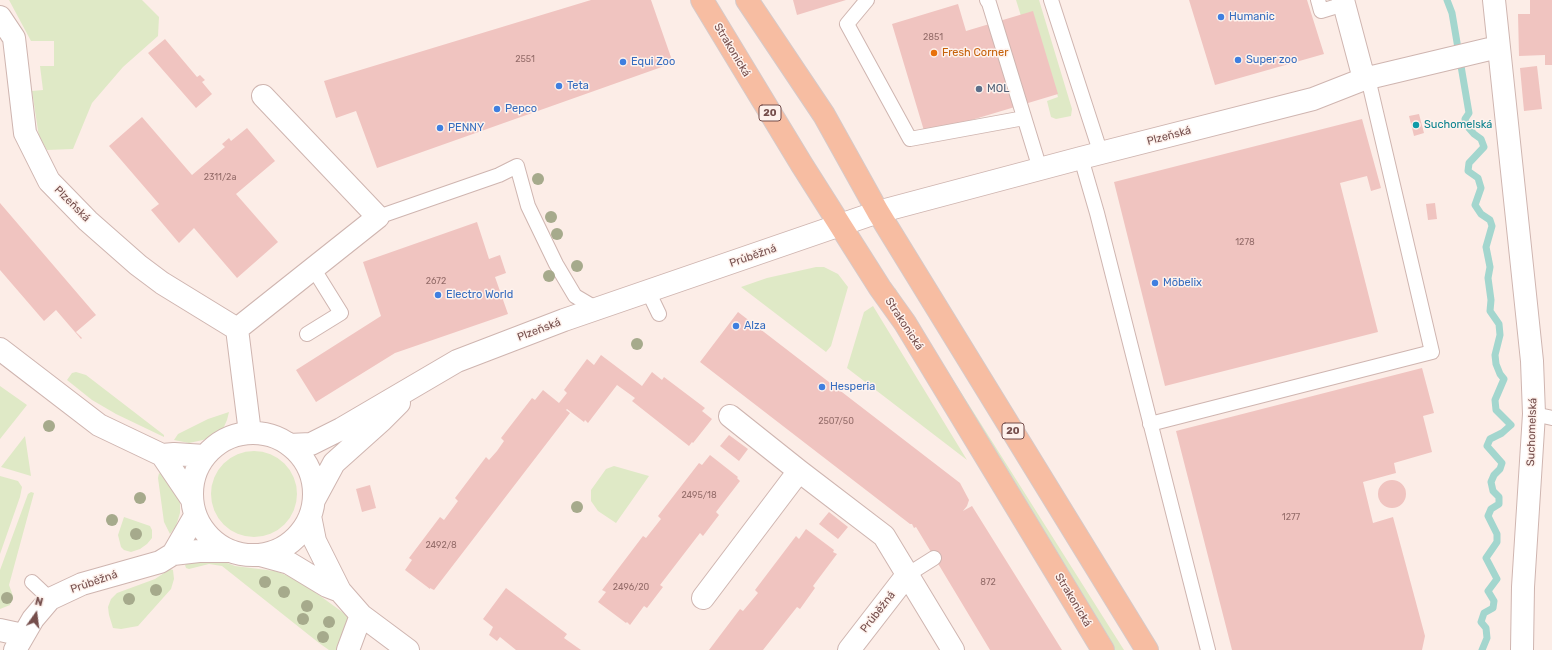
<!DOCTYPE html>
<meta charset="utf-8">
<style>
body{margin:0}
#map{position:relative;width:1552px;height:650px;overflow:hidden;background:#fcede7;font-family:Rubik,sans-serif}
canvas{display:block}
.north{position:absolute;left:16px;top:594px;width:40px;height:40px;-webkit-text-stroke:3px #fef2ed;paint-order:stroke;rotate:14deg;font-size:11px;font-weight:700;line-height:16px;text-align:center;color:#754e4c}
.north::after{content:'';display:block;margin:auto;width:14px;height:18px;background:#754e4c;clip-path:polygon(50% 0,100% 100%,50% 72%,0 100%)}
</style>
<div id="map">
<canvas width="1552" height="650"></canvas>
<div class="north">N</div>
</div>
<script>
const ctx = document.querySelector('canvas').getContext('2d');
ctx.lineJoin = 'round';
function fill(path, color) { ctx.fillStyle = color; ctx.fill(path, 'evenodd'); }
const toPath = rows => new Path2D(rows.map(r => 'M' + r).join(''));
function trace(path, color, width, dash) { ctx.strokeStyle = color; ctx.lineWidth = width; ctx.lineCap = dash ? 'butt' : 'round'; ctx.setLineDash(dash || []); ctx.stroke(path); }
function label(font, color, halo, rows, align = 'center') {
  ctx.font = font + ' Rubik,sans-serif'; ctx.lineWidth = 3; ctx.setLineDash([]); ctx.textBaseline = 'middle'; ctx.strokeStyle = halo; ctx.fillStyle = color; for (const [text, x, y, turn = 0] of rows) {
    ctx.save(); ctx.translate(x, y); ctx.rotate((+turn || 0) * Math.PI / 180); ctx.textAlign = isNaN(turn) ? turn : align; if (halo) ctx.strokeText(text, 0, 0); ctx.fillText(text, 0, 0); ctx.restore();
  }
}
fill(toPath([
 [9,0,142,0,159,17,158,36,123,67,92,103,73,149,47,150,39,137,32,91,43,90,40,66,54,66,54,41,31,41],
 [1016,0,1039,0,1072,109,1071,116,1056,119,1051,117,1047,101,1058,97,1033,13,1021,16],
 [816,267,824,267,838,274,848,287,831,346,826,352,741,287,767,278],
 [895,288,1124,650,1115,650,888,290],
 [873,306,967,460,847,368,864,312],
 [76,372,86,375,164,435,164,437,116,414,92,400,67,380,72,373],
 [0,386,27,405,0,439],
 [229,412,227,420,223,429,214,436,203,440,189,443,174,440,178,434,208,419],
 [25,436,31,476,1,467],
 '211 494a43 43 0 1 1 86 0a43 43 0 1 1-86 0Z',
 [614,466,649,476,616,523,598,511,591,501,591,490,606,469],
 [159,473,166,477,178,493,180,502,180,513,176,526,170,534,164,522,158,478],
 [0,476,18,481,22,487,20,497,0,554],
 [31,492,34,493,9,585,13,596,10,605,0,609,0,570,28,494],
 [124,517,150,526,152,530,152,538,147,544,140,549,131,552,124,550,121,547,118,535],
 [222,561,235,566,275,571,286,575,301,582,345,614,350,619,344,650,329,650,319,643,222,566,209,564,189,569,186,568,185,565,190,562],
 [170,569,173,570,174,579,171,589,138,626,121,629,113,628,109,615,108,607,111,599,117,593,155,579]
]), '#dfe9c6');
trace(toPath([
 [1447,0,1452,13,1469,113,1465,119,1467,126,1474,134,1481,139,1484,147,1469,163,1468,171,1478,178,1481,188,1475,205,1481,214,1490,220,1492,226,1486,247,1490,267,1488,278,1491,300,1490,311,1499,324,1500,335,1495,355,1496,364,1500,374,1504,379,1495,400,1496,410,1511,425,1502,433,1490,439,1487,446,1502,463,1500,469,1494,475,1491,482,1493,491,1499,497,1499,504,1491,509,1488,516,1497,534,1497,542,1486,558,1497,579,1488,591,1494,601,1493,608,1484,613,1481,622,1486,628,1487,638,1482,650]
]), '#a3d6ce', 7);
fill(toPath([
 [591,0,651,0,673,63,377,168,356,111,336,118,324,81],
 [793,0,846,0,797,15],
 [1189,0,1307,0,1324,54,1215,85],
 [1530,0,1552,0,1552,65,1545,65,1545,55,1519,56,1518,14,1530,14],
 [958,4,966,31,1033,11,1058,94,925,134,892,24],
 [165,39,197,77,200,75,205,80,202,82,212,94,196,108,148,53],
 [1537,66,1542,109,1524,111,1520,68],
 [1419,114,1424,133,1414,136,1409,116],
 [142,117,192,175,225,147,222,144,229,138,231,141,247,128,275,161,236,194,278,242,237,278,194,228,179,243,151,210,159,204,109,146],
 [1362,119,1381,188,1371,191,1367,176,1340,183,1378,332,1165,386,1114,182],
 [0,203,96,315,76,332,82,338,81,339,56,310,44,321,0,270],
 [1435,203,1437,219,1428,220,1426,204],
 [477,222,489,259,500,255,506,273,495,277,508,314,395,353,316,402,296,370,381,316,363,262],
 [738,312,960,483,969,500,967,506,963,511,972,506,1062,650,990,650,916,527,914,528,912,524,910,524,700,362],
 [601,355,642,386,652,372,662,380,664,377,705,408,702,411,712,419,693,443,692,442,689,446,632,401,635,398,617,385,588,423,585,420,584,422,567,409,566,410,570,413,434,590,430,588,430,589,405,570,412,560,409,558,440,517,444,520,458,501,455,498,486,457,489,460,497,451,504,441,501,438,532,398,535,400,543,390,559,403,567,393,564,390,587,359,594,365],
 [1422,368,1434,413,1423,416,1432,452,1394,463,1396,473,1363,482,1373,523,1393,517,1425,636,1422,650,1232,650,1176,431],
 [729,435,748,449,739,461,720,446],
 [710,455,738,477,737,478,740,481,716,512,719,515,703,536,700,533,660,585,663,587,647,608,644,606,630,625,627,622,626,623,598,602,606,592,602,590,643,536,646,538,661,519,658,516,699,463,702,465],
 '1378 494a14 14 0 1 1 28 0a14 14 0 1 1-28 0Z',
 [370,485,376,508,362,512,356,489],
 [829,512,848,527,838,539,819,524],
 [806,529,834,550,833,552,837,554,813,586,815,588,800,609,797,607,763,650,709,650,740,609,743,611,758,593,755,590,796,536,799,539],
 [506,588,567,634,564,638,581,650,516,650,500,637,497,641,489,635,493,627,483,619]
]), '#f0c4c0');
const service = toPath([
 [867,0,847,24,910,139,1024,118],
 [987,0,989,3,1040,169],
 [1051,0,1101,154],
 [1318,0,1321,11,1344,4],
 [1081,158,1097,213,1208,650],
 [378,217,499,175,517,166,528,206,556,264,575,296,597,309],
 [648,291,659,314],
 [307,334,341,313,313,268],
 [1534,414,1552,418],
 [1150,424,1432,352,1368,78],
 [907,575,934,558],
 [32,582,50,599]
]);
const minor = toPath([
 [1343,0,1364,79],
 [1494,0,1532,361,1534,414,1523,587,1522,650],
 [0,17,14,38,25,133,49,181,88,221,138,265,162,283,237,329],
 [237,329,378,217,263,96],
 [237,329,250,433],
 [0,349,99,425,162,455,191,498],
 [730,416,799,471,884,536,953,650],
 '192 494a61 61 0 1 1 122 0a61 61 0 1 1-122 0Z',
 [289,445,311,444,341,429,457,361,564,320,878,212,1081,158,1313,99,1364,79,1498,47],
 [162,455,174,454,205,456],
 [314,500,334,463,382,420,399,403],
 [310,516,315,541,340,591,361,615,408,650],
 [173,554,195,516],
 [260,555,289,563,327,586,340,591],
 [703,598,799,471],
 [0,630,23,635],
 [15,650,33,619,50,599,82,584,160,562,173,554,199,551,230,551],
 [348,650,361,615],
 [849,650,907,575]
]);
const primary = toPath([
 [702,0,802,165,880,288,905,323,1103,650],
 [747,0,824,115,878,212,1147,650]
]);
trace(service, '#cfb5b0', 16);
trace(minor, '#cfb5b0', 24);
trace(primary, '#d6cac9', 24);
trace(service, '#fff', 14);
trace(minor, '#fff', 22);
trace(primary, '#f7bda2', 22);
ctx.fillStyle = '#a6aa8c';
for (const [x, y] of [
 [538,179],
 [551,217],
 [557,234],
 [577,266],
 [549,276],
 [637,344],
 [49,426],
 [140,498],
 [577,507],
 [112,520],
 [136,534],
 [265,582],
 [156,590],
 [284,592],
 [7,598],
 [129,599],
 [307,606],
 [303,619],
 [329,622],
 [323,637]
]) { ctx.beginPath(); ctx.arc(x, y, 6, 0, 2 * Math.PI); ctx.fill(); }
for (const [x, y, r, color] of [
 [1221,17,4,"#3f7fe0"],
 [934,53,4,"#e8710a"],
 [1238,60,4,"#3f7fe0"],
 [623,62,4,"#3f7fe0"],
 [559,86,4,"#3f7fe0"],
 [979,89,4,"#5c6f8a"],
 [497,109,4,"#3f7fe0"],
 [1416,125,4,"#0f9aa8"],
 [440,128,4,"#3f7fe0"],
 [1155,283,4,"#3f7fe0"],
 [438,295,4,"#3f7fe0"],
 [736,326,4,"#3f7fe0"],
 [822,387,4,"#3f7fe0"]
]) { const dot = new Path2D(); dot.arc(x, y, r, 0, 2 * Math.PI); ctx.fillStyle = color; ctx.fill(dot); trace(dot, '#fef2ed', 1.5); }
label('9px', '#946c69', null, [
 ["2851",933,37],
 ["2551",525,59],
 ["2311/2a",220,177],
 ["1278",1245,242],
 ["2672",436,281],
 ["2507/50",836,421],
 ["2495/18",699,495],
 ["1277",1291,517],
 ["2492/8",441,545],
 ["872",988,582],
 ["2496/20",631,587]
]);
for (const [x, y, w] of [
 [770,113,22],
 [1013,431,22]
]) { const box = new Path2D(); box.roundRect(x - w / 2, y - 8, w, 16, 3); ctx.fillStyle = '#fef2ed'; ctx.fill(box); trace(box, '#754e4c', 1); }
label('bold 10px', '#754e4c', null, [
 ["20",770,113],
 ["20",1013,431]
]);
label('11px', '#366cbe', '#fef2ed', [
 ["Humanic",1229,17],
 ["Super zoo",1246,60],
 ["Equi Zoo",631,62],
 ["Teta",567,86],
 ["Pepco",505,109],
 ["PENNY",448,128],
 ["Möbelix",1163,283],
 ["Electro World",446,295],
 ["Alza",744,326],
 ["Hesperia",830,387]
], 'left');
label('11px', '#754e4c', '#fef2ed', [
 ["Strakonická",732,50,59],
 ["Plzeňská",1169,136,-15],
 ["Plzeňská",72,204,45],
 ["Průběžná",753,256,-19],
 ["Strakonická",904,324,57],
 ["Plzeňská",539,330,-21],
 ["Suchomelská",1532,432,-88],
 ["Průběžná",94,582,-19],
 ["Strakonická",1073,600,59],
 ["Průběžná",878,612,-52]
]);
label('11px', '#c56008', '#fef2ed', [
 ["Fresh Corner",942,53]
], 'left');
label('11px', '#4e5e75', '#fef2ed', [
 ["MOL",987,89]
], 'left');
label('11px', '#0d838f', '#fef2ed', [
 ["Suchomelská",1424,125]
], 'left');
</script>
